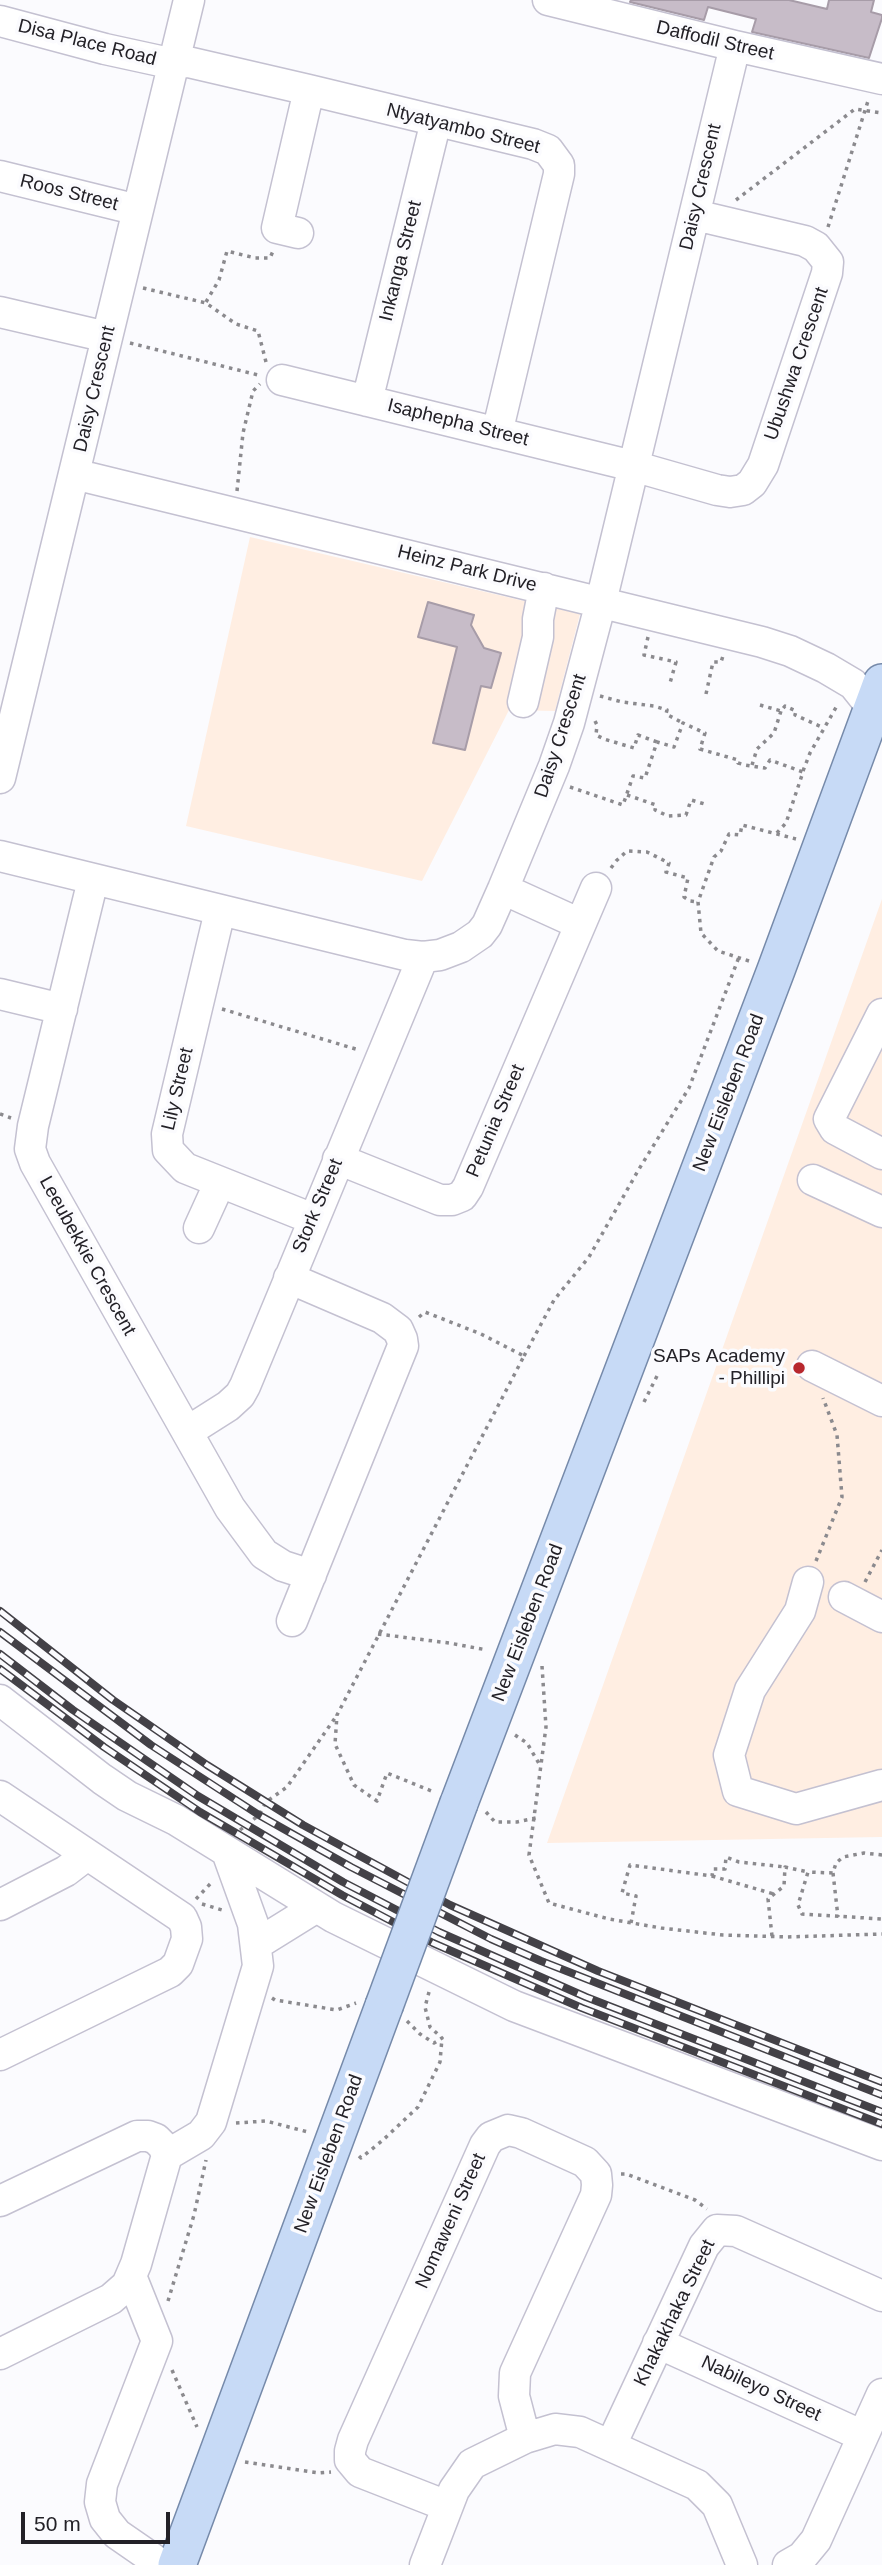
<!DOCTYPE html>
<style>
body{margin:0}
#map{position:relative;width:882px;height:2565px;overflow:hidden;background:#fbfbfe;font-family:Helvetica,sans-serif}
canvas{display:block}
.scale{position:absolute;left:21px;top:2512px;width:149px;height:32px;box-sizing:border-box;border:4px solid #232127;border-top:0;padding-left:9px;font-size:21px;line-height:24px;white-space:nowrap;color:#232127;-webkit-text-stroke:5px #fbfbfe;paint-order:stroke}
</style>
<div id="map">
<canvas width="882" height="2565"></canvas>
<div class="scale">50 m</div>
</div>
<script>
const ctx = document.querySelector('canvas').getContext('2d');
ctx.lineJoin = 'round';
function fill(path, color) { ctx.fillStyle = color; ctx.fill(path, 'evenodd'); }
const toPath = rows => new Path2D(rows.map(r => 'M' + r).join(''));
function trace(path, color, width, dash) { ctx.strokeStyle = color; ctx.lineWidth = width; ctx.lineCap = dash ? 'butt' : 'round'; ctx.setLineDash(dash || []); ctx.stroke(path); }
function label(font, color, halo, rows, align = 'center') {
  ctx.font = font + ' Helvetica,sans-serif'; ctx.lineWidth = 7; ctx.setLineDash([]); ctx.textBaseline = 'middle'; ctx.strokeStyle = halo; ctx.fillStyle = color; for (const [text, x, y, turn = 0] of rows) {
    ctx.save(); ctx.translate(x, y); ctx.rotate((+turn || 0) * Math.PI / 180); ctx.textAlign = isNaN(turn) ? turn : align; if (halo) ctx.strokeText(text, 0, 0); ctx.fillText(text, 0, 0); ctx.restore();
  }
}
fill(toPath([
 [250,537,580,614,555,711,509,710,422,881,186,826],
 [882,899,882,1837,547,1843]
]), '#ffeee2');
const building = toPath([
 [631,0,789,0,827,9,829,0,874,0,871,12,882,15,882,18,869,58,752,32,756,19,708,7,704,20,630,2,631,0],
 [428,602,474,615,471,625,484,648,501,653,491,688,481,686,465,750,433,743,457,647,418,637,428,602]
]);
fill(building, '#c7bcc8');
trace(building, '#a79ca8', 2);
const minor = toPath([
 [548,0,735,46,882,79],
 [0,21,105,49,174,64,188,62,309,90,533,144,548,150,559,165,559,174,497,433],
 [0,176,138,210],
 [298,233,277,228,309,90],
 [0,312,107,337],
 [282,380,633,466,717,490,730,492,743,490,752,483,763,465,827,273,828,262,816,247,805,241,695,215],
 [367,401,436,121],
 [74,474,762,642,790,651,826,668,853,684,865,699,882,709],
 [523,702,538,637,538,619,544,588],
 [0,778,189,0],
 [0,856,405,955,423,957,440,955,461,947,480,934,487,925,503,889,554,766,569,723,601,602,735,46],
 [93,880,33,1126,30,1149,35,1163,230,1508,264,1554,283,1566,311,1575],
 [503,889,580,924],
 [220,911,167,1134,168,1150,185,1168,313,1219],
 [0,994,62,1009],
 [882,1014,829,1119,835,1129,882,1154],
 [338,1159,440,1200,452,1200,462,1196,468,1187,596,888],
 [813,1180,882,1212],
 [199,1228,220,1182],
 [289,1278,382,1318,398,1330,402,1339,403,1346,292,1621],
 [812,1366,882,1401],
 [187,1432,228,1406,240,1395,245,1386,423,957],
 [808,1582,800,1611,750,1690,729,1755,738,1791,796,1809,882,1785],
 [844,1597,882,1617],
 [0,1700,102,1779,127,1796,176,1820,333,1917,514,2006,882,2145],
 [0,1796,182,1918,186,1927,187,1939,178,1964,170,1972,0,2055],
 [0,1905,66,1871,87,1855],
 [257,1944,315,1908],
 [167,2155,201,2135,211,2122,258,1966,253,1924,227,1852],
 [0,2201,137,2136,148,2136,156,2139,163,2146,167,2155,136,2264,127,2285,111,2299,0,2354],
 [131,2276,157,2341,102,2484,100,2502,105,2519,117,2534,162,2565],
 [658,2343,863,2436],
 [611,2445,704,2246,717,2230,736,2231,882,2296],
 [447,2506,360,2472,350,2460,350,2451,353,2440,485,2145,491,2137,508,2130,521,2133,585,2162,596,2174,597,2185,596,2195,515,2373,514,2396,525,2438],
 [425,2565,454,2490,472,2464,525,2438,555,2429,580,2432,697,2485,717,2505,742,2565],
 [788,2565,802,2557,816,2540,882,2394]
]);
const major = toPath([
 [459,1803,776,970,882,683],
 [177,2565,384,2006]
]);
trace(minor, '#c4c1d1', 33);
trace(major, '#768aaa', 40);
trace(toPath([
 [736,200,855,109,882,113],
 [828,227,868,101],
 [143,288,206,303,236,324,258,331,266,362],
 [206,302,219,280,227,251,255,258,270,258,273,251],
 [130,343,258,375],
 [237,491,243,433,253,391,260,384],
 [648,637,644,655,676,662,670,683],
 [706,694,713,662,721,662,723,656],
 [600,696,622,702,654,706,667,710,666,714,683,723],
 [760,705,781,711,785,706,796,711,795,715,824,728],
 [595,721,597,725,596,735,604,739,634,748,638,735,657,742],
 [752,765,757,749,774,733,781,711],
 [803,771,810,753,838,704],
 [570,787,623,805,633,776,645,778,657,742,674,747,683,723,705,733,700,749,738,760,738,763,745,765,765,768,770,760,803,772,786,823,775,835],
 [627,795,656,805,655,810,668,816,686,815,691,800,708,805],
 [611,868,616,861,627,851,647,852,669,863,666,872,688,878,684,897,690,901,698,902],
 [749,961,718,951,701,933,698,902,714,857,721,851,729,834,740,835,742,825,796,839],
 [222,1009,359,1050],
 [0,1114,11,1118],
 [419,1317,425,1312,481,1334,524,1356,337,1715,335,1744,354,1785,377,1801,387,1773,434,1792],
 [524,1356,554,1300,589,1257,639,1169,689,1088,739,957],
 [644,1402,659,1372],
 [816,1561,842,1497,837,1435,823,1398],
 [865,1582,882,1550],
 [378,1634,449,1643,487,1650],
 [542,1666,546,1727,529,1855,549,1903,609,1919,661,1928,723,1935,787,1937,882,1934],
 [515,1735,527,1743,541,1767],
 [486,1812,495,1822,517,1822,536,1818],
 [240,1830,259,1815,266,1802,287,1787,335,1718],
 [882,1855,864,1853,843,1857,836,1863,833,1873,808,1872,798,1905,802,1914,882,1919],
 [833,1873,838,1917],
 [712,1876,774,1894],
 [196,1899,212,1882],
 [202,1904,222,1910],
 [631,1923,636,1896,622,1893,630,1865,712,1876,713,1869,725,1869,726,1857,739,1862,785,1867],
 [772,1936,768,1899,784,1886,785,1867,808,1872],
 [272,1998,275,2000,337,2010,356,2003],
 [407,2021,420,2034,434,2043,442,2038,430,2027,425,2007,429,1992],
 [236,2123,266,2121,308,2132],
 [359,2156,361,2158,383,2140,418,2107,440,2062,442,2038],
 [621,2174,626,2174,695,2200,707,2209],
 [168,2301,194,2215,206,2160],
 [172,2370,197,2427],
 [245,2462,319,2473,331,2472]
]), '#8b8a8e', 3.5, [3.5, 5]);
trace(minor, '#fff', 30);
trace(major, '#c7daf6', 37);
const rail = toPath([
 [0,1611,113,1700,207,1765,303,1825,450,1905,598,1971,882,2082],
 [0,1632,151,1745,259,1815,351,1867,491,1939,541,1961,882,2095],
 [0,1654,73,1710,198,1796,343,1882,439,1932,586,1997,882,2112],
 [0,1669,104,1747,200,1812,342,1895,433,1943,582,2008,882,2124]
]);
trace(rail, '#434147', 8);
trace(rail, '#fbfbfe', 5, [16]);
const majorBridge = toPath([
 [384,2006,459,1803]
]);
trace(majorBridge, '#768aaa', 40, []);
trace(majorBridge, '#c7daf6', 37);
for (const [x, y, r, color] of [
 [799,1368,7,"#b7272d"]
]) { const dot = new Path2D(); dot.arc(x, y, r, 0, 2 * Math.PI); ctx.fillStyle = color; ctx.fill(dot); trace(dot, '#fbfbfe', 2.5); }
label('19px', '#232127', '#fbfbfe', [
 ["Daffodil Street",715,41,13],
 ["Disa Place Road",87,43,14],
 ["Ntyatyambo Street",463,129,14],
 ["Daisy Crescent",701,187,-77],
 ["Roos Street",69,193,14],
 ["Inkanga Street",401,261,-76],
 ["Ubushwa Crescent",797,364,-71],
 ["Daisy Crescent",95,389,-77],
 ["Isaphepha Street",458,423,14],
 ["Heinz Park Drive",467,569,14],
 ["Daisy Crescent",561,736,-72],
 ["Lily Street",178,1089,-77],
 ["New Eisleben Road",729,1093,-69],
 ["Petunia Street",496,1121,-67],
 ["Stork Street",318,1206,-67],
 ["Leeubekkie Crescent",87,1256,61],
 ["New Eisleben Road",528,1623,-69],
 ["New Eisleben Road",329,2154,-70],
 ["Nomaweni Street",451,2221,-66],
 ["Khakakhaka Street",675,2313,-64],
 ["Nabileyo Street",761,2389,25]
]);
label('19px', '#232127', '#fbfbfe', [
 ["SAPs Academy",785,1357],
 ["- Phillipi",785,1379]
], 'right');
</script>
